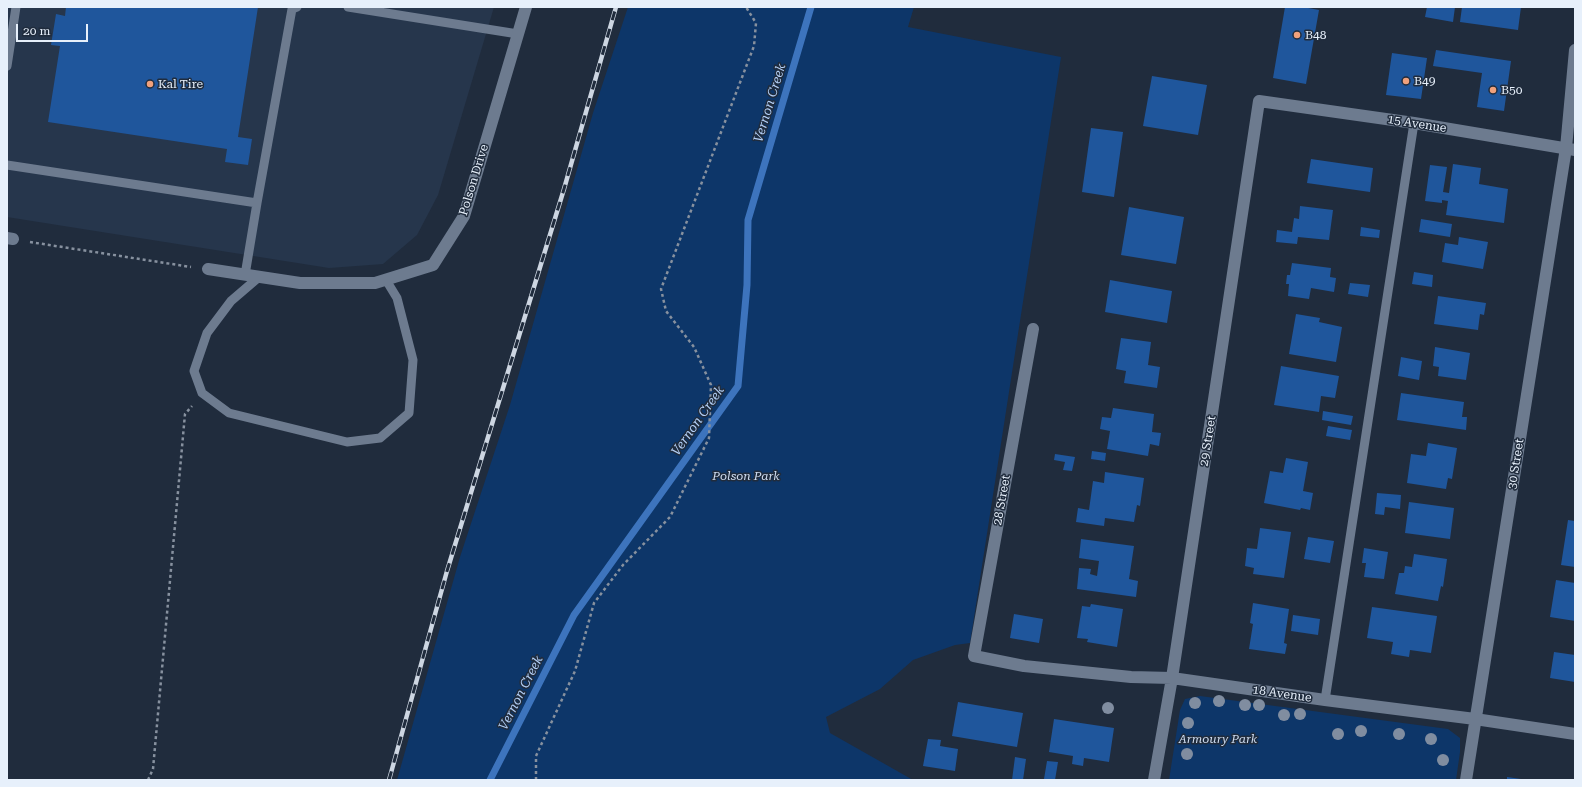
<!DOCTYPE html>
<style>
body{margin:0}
#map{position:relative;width:1582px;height:787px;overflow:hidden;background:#202c3d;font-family:"Roboto Serif",serif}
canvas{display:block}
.frame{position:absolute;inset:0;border:8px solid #e7f0fb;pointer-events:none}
.scale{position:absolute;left:16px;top:24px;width:72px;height:18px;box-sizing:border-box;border:2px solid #e7f0fb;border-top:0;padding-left:5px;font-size:12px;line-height:14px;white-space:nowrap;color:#e7f0fb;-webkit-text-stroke:3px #202c3d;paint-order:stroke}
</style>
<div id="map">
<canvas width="1582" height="787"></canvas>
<div class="frame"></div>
<div class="scale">20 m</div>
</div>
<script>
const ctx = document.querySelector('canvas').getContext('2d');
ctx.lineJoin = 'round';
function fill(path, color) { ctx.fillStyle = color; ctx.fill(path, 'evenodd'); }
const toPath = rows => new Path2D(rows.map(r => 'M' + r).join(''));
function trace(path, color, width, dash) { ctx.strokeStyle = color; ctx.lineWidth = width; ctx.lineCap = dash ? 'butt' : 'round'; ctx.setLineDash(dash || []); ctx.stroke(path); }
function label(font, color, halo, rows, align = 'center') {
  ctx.font = font + ' "Roboto Serif",serif'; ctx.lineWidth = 3; ctx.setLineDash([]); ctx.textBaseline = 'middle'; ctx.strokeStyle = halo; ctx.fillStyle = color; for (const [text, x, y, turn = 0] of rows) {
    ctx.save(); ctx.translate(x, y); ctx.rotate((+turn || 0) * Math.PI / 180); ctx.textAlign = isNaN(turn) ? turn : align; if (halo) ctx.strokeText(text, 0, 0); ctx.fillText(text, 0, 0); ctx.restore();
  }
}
fill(toPath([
 [7,7,494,7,438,195,417,235,383,264,329,268,7,217]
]), '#26364c');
fill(toPath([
 [628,7,914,7,908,27,1061,57,970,643,955,645,913,660,880,689,826,717,830,733,913,780,397,780,460,557,510,405,593,113],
 [1200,696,1448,729,1460,738,1460,752,1456,780,1169,780,1180,710,1185,699]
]), '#0d3669');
trace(toPath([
 [490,780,574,615,738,386,747,285,748,220,811,7]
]), '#3d74bd', 7);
fill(toPath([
 [66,7,258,7,238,137,252,139,248,165,225,162,227,149,48,122,60,46,51,45,56,14,65,16],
 [1285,7,1303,7,1319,10,1306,84,1273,78],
 [1427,7,1455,7,1453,22,1425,17],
 [1462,7,1521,7,1518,30,1460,22],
 [1436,50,1511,61,1504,111,1477,107,1482,73,1433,66],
 [1392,53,1427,58,1421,99,1386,95],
 [1152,76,1207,85,1198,135,1143,126],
 [1091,128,1123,132,1114,197,1082,192],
 [1311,159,1373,168,1370,192,1307,183],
 [1453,164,1481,168,1479,184,1508,189,1504,223,1446,215,1448,201,1442,200,1442,203,1425,201,1430,165,1447,167,1443,192,1449,193],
 [1300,206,1333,210,1329,240,1298,237,1297,244,1276,242,1277,230,1292,232,1294,218,1299,219],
 [1129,207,1184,217,1176,264,1121,255],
 [1421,219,1452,224,1450,237,1419,232],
 [1361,227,1380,230,1379,238,1360,236],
 [1459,237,1488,242,1483,269,1442,262,1445,243,1458,245],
 [1292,263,1331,268,1330,277,1336,278,1334,292,1311,288,1309,299,1288,296,1289,284,1286,284,1287,275,1290,275],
 [1414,272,1433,275,1432,287,1412,284],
 [1110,280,1172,291,1167,323,1105,312],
 [1350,283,1370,285,1368,297,1348,294],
 [1438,296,1486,303,1484,315,1480,314,1478,330,1434,324],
 [1296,314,1320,318,1319,322,1342,327,1336,362,1289,354],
 [1121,338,1151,342,1148,365,1160,367,1157,388,1124,383,1126,371,1116,369],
 [1435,347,1470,353,1466,380,1438,376,1439,367,1433,366],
 [1401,357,1422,361,1419,380,1398,376],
 [1281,366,1339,376,1335,398,1321,396,1319,412,1274,405],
 [1401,393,1464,402,1462,417,1467,417,1466,430,1397,420],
 [1113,408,1154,414,1152,432,1161,433,1159,446,1150,444,1148,456,1107,449,1110,431,1100,429,1102,417,1111,418],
 [1323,411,1353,416,1351,425,1322,420],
 [1328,426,1352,430,1350,440,1326,436],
 [1428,443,1457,448,1452,479,1448,478,1446,489,1407,483,1411,454,1426,456],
 [1092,451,1106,453,1105,461,1091,459],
 [1055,454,1075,457,1072,471,1063,470,1065,462,1054,460],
 [1286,458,1308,462,1303,491,1313,493,1310,510,1301,508,1300,510,1264,503,1270,471,1283,473],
 [1105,472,1144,478,1140,506,1137,505,1134,522,1105,518,1104,526,1076,522,1078,508,1089,510,1093,481,1104,483],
 [1377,493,1401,495,1400,509,1385,507,1384,515,1375,514],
 [1409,502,1454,508,1450,539,1405,533],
 [1568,520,1575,521,1575,567,1561,565],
 [1260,528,1291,532,1284,578,1253,574,1254,568,1245,566,1247,548,1257,549],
 [1308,537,1334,541,1330,563,1304,559],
 [1081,539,1134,546,1129,579,1138,581,1136,597,1077,589,1079,568,1091,569,1090,574,1097,576,1099,561,1079,558],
 [1364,548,1388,552,1384,579,1364,577,1366,563,1362,563],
 [1414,554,1447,559,1443,587,1441,586,1438,601,1395,594,1399,573,1404,573,1405,566,1412,567],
 [1556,580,1575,583,1575,621,1550,617],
 [1253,603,1289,609,1284,643,1287,644,1285,654,1249,649,1253,624,1250,623],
 [1091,604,1123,609,1117,647,1087,642,1088,639,1077,638,1082,606,1090,607],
 [1372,607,1437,616,1431,653,1410,650,1409,657,1391,654,1393,642,1367,638],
 [1014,614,1043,619,1039,643,1010,638],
 [1293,615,1320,619,1318,635,1291,631],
 [1554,652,1575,655,1575,682,1550,678],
 [958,702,1023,713,1017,747,952,736],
 [1054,719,1114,728,1109,762,1084,758,1083,766,1072,764,1073,756,1049,752],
 [928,739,941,740,940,746,958,749,955,771,923,766],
 [1015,757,1026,759,1023,780,1012,780],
 [1047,761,1058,762,1055,780,1044,779],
 [1507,777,1521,779,1520,780,1507,780]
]), '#1f569c');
trace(toPath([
 [30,242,191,267],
 [148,780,153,769,185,414,192,406],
 [536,780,536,756,575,671,594,603,623,565,670,517,709,438,711,385,694,347,666,311,661,289,754,46,756,23,746,7]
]), '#87919f', 2.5, [3, 3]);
trace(toPath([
 [348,7,518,34],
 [7,66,16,7],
 [7,165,257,203,292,9,297,7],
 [245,275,257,203],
 [259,277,231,301,207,333,194,371,202,393,229,413,347,442,380,438,409,413,413,360,397,298,386,280],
 [1325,700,1414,123]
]), '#6d7b8f', 9);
trace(toPath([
 [7,238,13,239],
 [208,269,300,283,375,283,433,265,464,216,526,7],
 [1033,329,974,656,1024,666,1131,677,1172,678,1325,700,1475,719,1575,734],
 [1154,780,1172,678,1259,101,1414,123,1575,150],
 [1466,780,1566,148,1575,50]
]), '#6d7b8f', 12);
const rail = toPath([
 [389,780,447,571,564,189,616,7]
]);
trace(rail, '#cdd6e2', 4.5);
trace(rail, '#202c3d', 3, [9]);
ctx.fillStyle = '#808da0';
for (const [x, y] of [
 [1219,701],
 [1195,703],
 [1245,705],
 [1259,705],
 [1108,708],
 [1300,714],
 [1284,715],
 [1188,723],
 [1361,731],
 [1338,734],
 [1399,734],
 [1431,739],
 [1187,754],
 [1443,760]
]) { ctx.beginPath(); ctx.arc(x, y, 6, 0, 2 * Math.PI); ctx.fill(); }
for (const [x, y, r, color] of [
 [1297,35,4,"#f1a17c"],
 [1406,81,4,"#f1a17c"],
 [150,84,4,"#f1a17c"],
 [1493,90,4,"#f1a17c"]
]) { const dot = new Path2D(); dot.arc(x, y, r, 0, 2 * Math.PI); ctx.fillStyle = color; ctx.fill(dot); trace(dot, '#202c3d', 1.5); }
label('12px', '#e7f0fb', '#202c3d', [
 ["B48",1305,35],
 ["B49",1414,81],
 ["Kal Tire",158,84],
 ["B50",1501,90]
], 'left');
label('12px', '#e7f0fb', '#202c3d', [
 ["15 Avenue",1417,124,9],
 ["Polson Drive",474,180,-73],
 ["29 Street",1208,441,-81],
 ["30 Street",1516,464,-81],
 ["28 Street",1002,500,-80],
 ["18 Avenue",1282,694,8]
]);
label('italic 12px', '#cfddf1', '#202c3d', [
 ["Polson Park",746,476],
 ["Armoury Park",1218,739]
]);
label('italic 13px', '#b3cff6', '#202c3d', [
 ["Vernon Creek",770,103,-73],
 ["Vernon Creek",698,421,-55],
 ["Vernon Creek",521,693,-63]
]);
</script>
